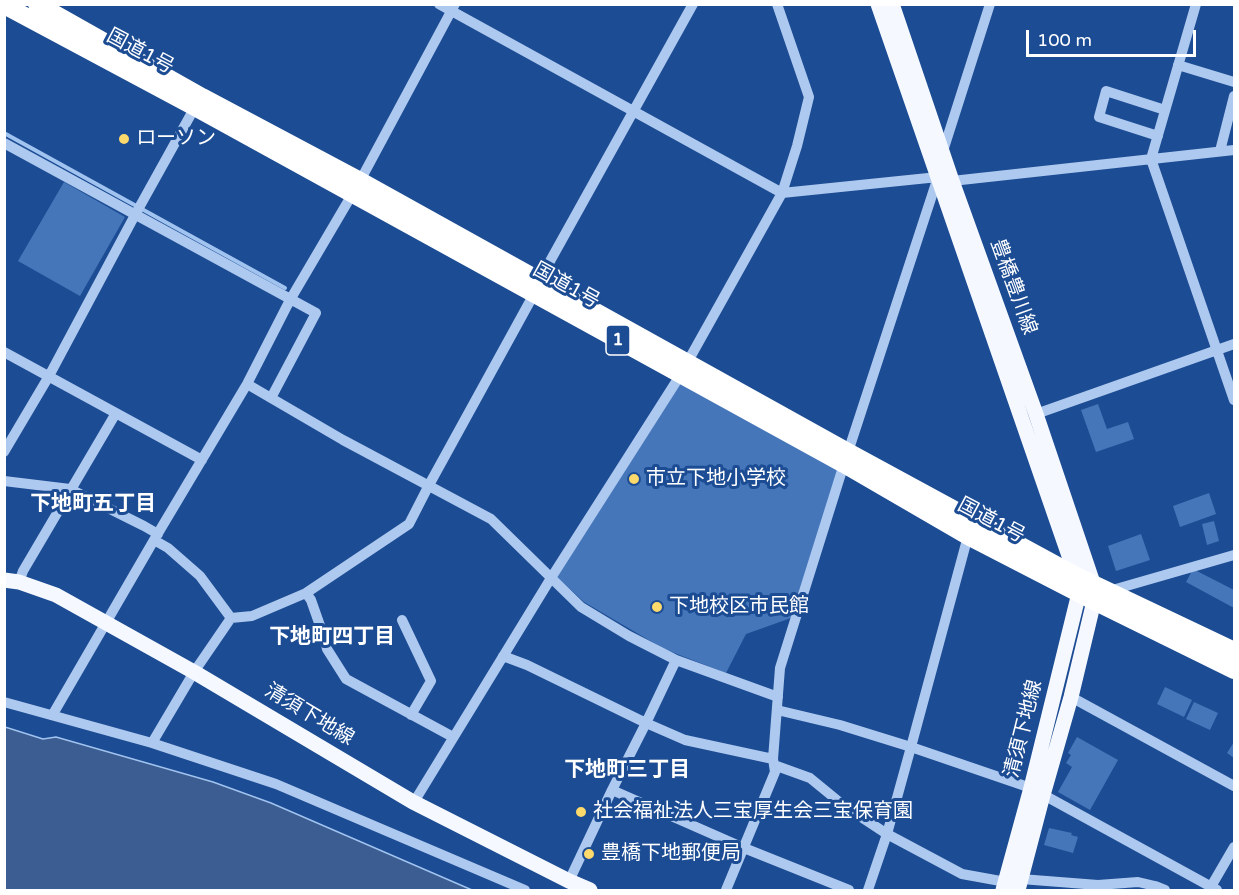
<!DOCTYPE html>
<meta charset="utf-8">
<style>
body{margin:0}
#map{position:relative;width:1239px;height:895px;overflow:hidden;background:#1c4c93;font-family:"Varela Round",sans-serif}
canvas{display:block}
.frame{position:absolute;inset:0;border:6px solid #fff;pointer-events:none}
.scale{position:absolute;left:1026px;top:30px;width:170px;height:27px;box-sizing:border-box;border:3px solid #fff;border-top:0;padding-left:8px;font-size:18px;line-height:21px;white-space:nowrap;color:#fff;-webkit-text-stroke:4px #1c4c93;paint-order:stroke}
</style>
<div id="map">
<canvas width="1239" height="895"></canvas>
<div class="frame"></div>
<div class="scale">100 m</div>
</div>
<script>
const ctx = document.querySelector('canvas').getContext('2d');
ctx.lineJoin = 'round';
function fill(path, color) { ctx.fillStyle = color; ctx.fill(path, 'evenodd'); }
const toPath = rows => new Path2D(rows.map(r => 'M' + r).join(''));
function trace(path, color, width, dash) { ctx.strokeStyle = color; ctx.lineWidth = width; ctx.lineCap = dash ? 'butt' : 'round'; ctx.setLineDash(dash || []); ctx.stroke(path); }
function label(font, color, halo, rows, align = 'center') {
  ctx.font = font + ' "Varela Round","Noto Sans JP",sans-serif'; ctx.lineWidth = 6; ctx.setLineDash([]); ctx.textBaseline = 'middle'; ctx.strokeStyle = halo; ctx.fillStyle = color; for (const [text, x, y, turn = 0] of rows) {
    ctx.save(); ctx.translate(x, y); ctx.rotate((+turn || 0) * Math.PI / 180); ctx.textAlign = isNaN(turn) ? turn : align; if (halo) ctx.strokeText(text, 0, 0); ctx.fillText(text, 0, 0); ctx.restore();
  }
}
const water = toPath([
 [5,727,43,739,56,737,213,782,271,803,472,890,5,890,5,727]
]);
fill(water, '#3b5d91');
trace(water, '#a1c3f0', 1.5);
trace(toPath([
 [4,133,285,288]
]), '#a1c3f0', 4);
fill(toPath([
 [64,182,125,217,80,296,18,261],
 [683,379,839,466,791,618,746,634,726,673,664,649,584,602,557,577],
 [1098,404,1107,429,1128,422,1134,439,1096,452,1081,410],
 [1209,493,1216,514,1180,527,1173,506],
 [1214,521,1219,541,1207,545,1202,524],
 [1141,534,1150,560,1116,571,1108,546],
 [1193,569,1234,590,1234,608,1186,582],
 [1165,687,1192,700,1184,717,1157,704],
 [1194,702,1218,713,1210,730,1186,719],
 [1077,737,1118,760,1090,810,1058,792,1072,767,1066,763,1071,755,1068,753],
 [1234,742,1234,758,1227,753],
 [1049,828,1072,833,1071,835,1078,837,1073,853,1044,845]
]), '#4576ba');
trace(toPath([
 [439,4,782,193,797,146,809,97,777,4],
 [1196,4,1151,159,1234,400],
 [1178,65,1234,82],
 [1158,136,1099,117,1106,91,1165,110],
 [4,143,316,313,271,398],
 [943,151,990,4],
 [1220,151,1234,96],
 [952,181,1234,150],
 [539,281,693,4],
 [4,352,202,460],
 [687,363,782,193,938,177,848,452],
 [247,384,343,440,491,519,581,607,629,636,676,660,778,697],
 [1036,414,1234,344],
 [4,452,49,376,135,215,195,107],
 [4,481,70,489,144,526,158,534],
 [154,540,168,548,200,576,231,618],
 [19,582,23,571,116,413],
 [1109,591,1234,555],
 [306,593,311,600,324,637,327,649,346,679,453,737],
 [402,620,431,681,411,715],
 [503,656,527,665,646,723,685,740,773,759],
 [1071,697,1234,786],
 [4,702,152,743,276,784,525,890],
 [777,710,840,725,911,747,1031,788,1217,890],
 [53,714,154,540,247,384,290,300,360,181,455,4],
 [152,743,194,672,231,618,252,616,306,593,409,524,429,485,534,294],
 [774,765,810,778,843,805,887,834,962,874,1006,882],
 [612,790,744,848,849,890],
 [414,802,551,578,681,374],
 [1021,879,1098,885,1138,882,1155,886,1165,890],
 [569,881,612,790,646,723,676,660],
 [726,890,775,772,773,759,780,668,844,464],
 [868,890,887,834,911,747,968,536],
 [1209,890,1234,847]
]), '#aec9ef', 10);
trace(toPath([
 [878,4,1076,576,1079,593,1031,788,1003,890],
 [892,4,952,181,1036,414,1093,583,1094,601,1071,697,1043,795,1018,890],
 [4,580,19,582,56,595,194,672,413,802,569,881,590,890]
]), '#f5f9ff', 15);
trace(toPath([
 [37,4,202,97,360,181,848,452,1076,576,1234,651],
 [4,5,195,107,844,464,968,536,1094,601,1234,670]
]), '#fff', 18);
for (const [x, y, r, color] of [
 [124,139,6,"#fed96c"],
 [634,479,6,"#fed96c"],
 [657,607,6,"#fed96c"],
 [581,812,6,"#fed96c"],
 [589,854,6,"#fed96c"]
]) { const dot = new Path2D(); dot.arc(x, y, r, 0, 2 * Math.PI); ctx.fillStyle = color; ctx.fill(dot); trace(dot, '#1c4c93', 2); }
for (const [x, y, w] of [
 [618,340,24]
]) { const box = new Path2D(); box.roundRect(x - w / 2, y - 15, w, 30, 4.5); ctx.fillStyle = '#1c4c93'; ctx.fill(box); trace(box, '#fff', 1.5); }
label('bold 18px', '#fff', null, [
 ["1",618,340]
]);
label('20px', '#fff', '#1c4c93', [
 ["国道1号",140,52,28],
 ["国道1号",566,286,29],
 ["豊橋豊川線",1013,287,70],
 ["国道1号",991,521,28],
 ["清須下地線",309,715,31],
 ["清須下地線",1024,729,-76]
]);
label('20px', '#fff', '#1c4c93', [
 ["ローソン",136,139],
 ["市立下地小学校",646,479],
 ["下地校区市民館",669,607],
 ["社会福祉法人三宝厚生会三宝保育園",593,812],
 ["豊橋下地郵便局",601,854]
], 'left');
label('bold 21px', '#fff', '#1c4c93', [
 ["下地町五丁目",93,504],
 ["下地町四丁目",332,637],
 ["下地町三丁目",627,770]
]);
</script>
